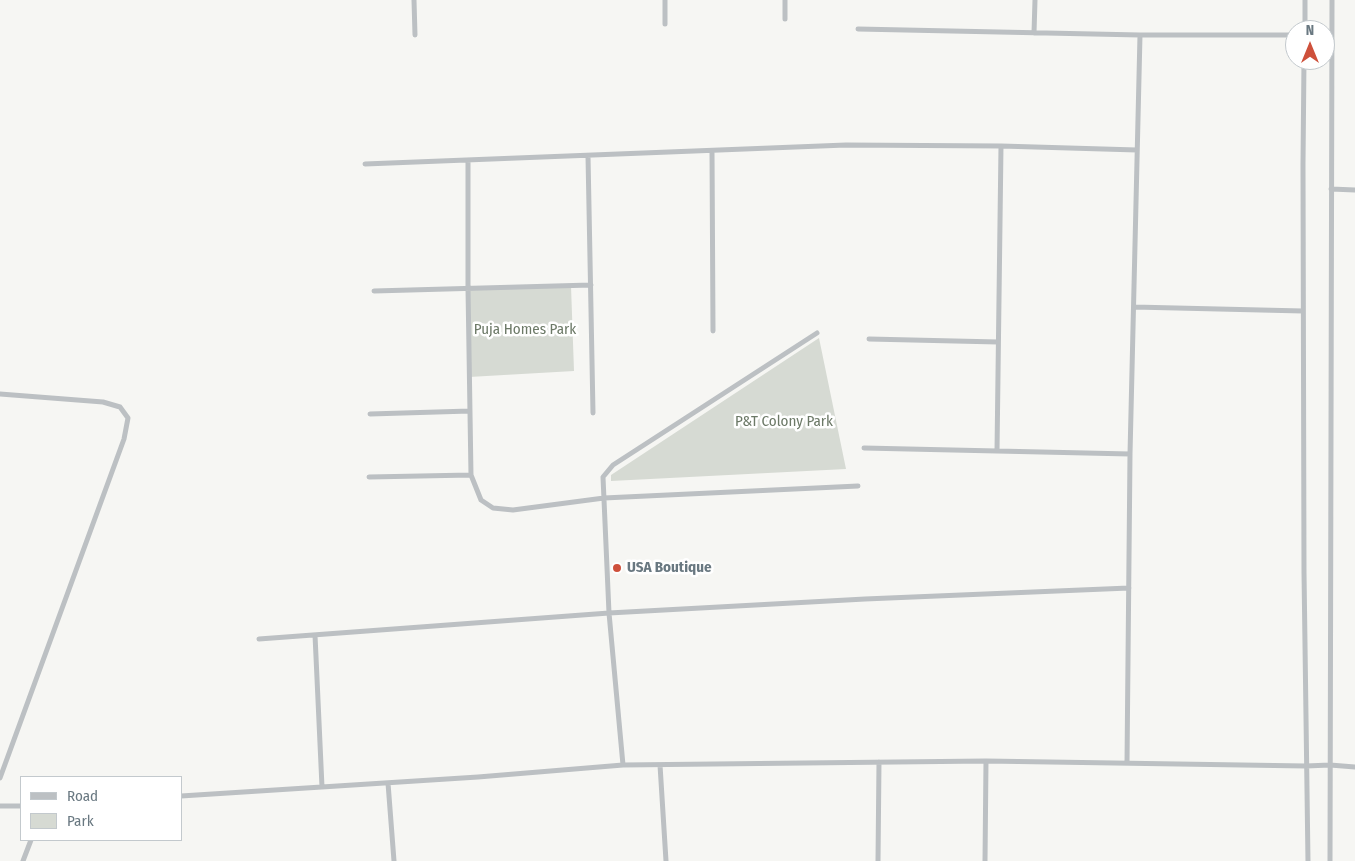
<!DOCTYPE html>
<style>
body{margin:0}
#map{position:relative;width:1355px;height:861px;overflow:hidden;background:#f6f6f3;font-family:"Fira Sans Condensed",sans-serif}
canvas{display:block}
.legend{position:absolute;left:20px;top:776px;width:162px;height:65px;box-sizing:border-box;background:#fff;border:1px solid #c3c9cd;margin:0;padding:6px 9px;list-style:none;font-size:15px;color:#697881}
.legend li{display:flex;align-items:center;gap:10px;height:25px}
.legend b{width:25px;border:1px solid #c3c9cd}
.north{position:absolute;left:1285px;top:20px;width:50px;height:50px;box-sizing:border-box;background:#fff;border:1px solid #c3c9cd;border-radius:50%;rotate:0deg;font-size:14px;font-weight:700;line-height:20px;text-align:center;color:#697881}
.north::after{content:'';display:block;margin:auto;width:18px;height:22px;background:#ce503b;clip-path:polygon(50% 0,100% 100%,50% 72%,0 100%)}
</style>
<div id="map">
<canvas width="1355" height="861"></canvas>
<ul class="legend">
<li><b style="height:6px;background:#bcc0c3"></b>Road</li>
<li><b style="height:14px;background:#d6dad3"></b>Park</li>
</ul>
<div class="north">N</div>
</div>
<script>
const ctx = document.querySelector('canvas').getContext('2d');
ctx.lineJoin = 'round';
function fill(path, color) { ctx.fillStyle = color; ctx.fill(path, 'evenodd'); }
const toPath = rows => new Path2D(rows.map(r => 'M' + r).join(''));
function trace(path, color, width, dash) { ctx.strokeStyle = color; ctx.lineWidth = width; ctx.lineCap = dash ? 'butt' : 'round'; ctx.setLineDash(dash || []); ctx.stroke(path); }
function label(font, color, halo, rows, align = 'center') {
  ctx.font = font + ' "Fira Sans Condensed",sans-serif'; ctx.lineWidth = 5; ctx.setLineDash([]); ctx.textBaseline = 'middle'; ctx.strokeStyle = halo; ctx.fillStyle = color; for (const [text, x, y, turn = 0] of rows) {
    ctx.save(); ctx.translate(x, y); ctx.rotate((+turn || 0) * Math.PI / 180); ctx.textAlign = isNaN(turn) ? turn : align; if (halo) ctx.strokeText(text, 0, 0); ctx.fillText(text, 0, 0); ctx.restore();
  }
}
fill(toPath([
 [571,286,574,371,469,377,468,288],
 [819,338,846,469,611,481,611,475]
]), '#d6dad3');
trace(toPath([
 [414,0,415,35],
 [785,0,785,19],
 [665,24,665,0],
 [858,29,1140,35,1295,35],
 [1305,30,1305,0],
 [1034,33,1035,0],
 [1304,60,1303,164,1304,572,1308,861],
 [712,151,713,331],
 [588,156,593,413],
 [468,160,468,288,471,475,481,500,493,508,513,510,604,498,858,486],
 [365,164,846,145,1001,146,1137,150],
 [1331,189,1355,190],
 [374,291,591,285],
 [1134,307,1303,311],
 [869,339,998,342],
 [0,394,103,402,120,407,128,418,124,439,0,778],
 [370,414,470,411],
 [864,448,1130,454],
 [997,451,1001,146],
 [369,477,471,475],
 [315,635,322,787],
 [259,639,609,613,865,599,1129,588],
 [1127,763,1130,454,1140,35],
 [623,765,609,613,603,477,613,465,817,333],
 [660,765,666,861],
 [388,783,394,861],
 [181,796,478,777,623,765,986,761,1306,766,1330,765,1355,767],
 [0,806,21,806],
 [23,861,31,840],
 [878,861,879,762],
 [985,861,986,761],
 [1330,861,1332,0]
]), '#bcc0c3', 5);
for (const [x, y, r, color] of [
 [617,568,5,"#ce503b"]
]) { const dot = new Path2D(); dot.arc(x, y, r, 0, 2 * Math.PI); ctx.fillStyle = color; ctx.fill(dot); trace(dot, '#fff', 2); }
label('15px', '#6c7967', '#fff', [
 ["Puja Homes Park",525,330],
 ["P&T Colony Park",784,422]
]);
label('bold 15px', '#697881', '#fff', [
 ["USA Boutique",627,568]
], 'left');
</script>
